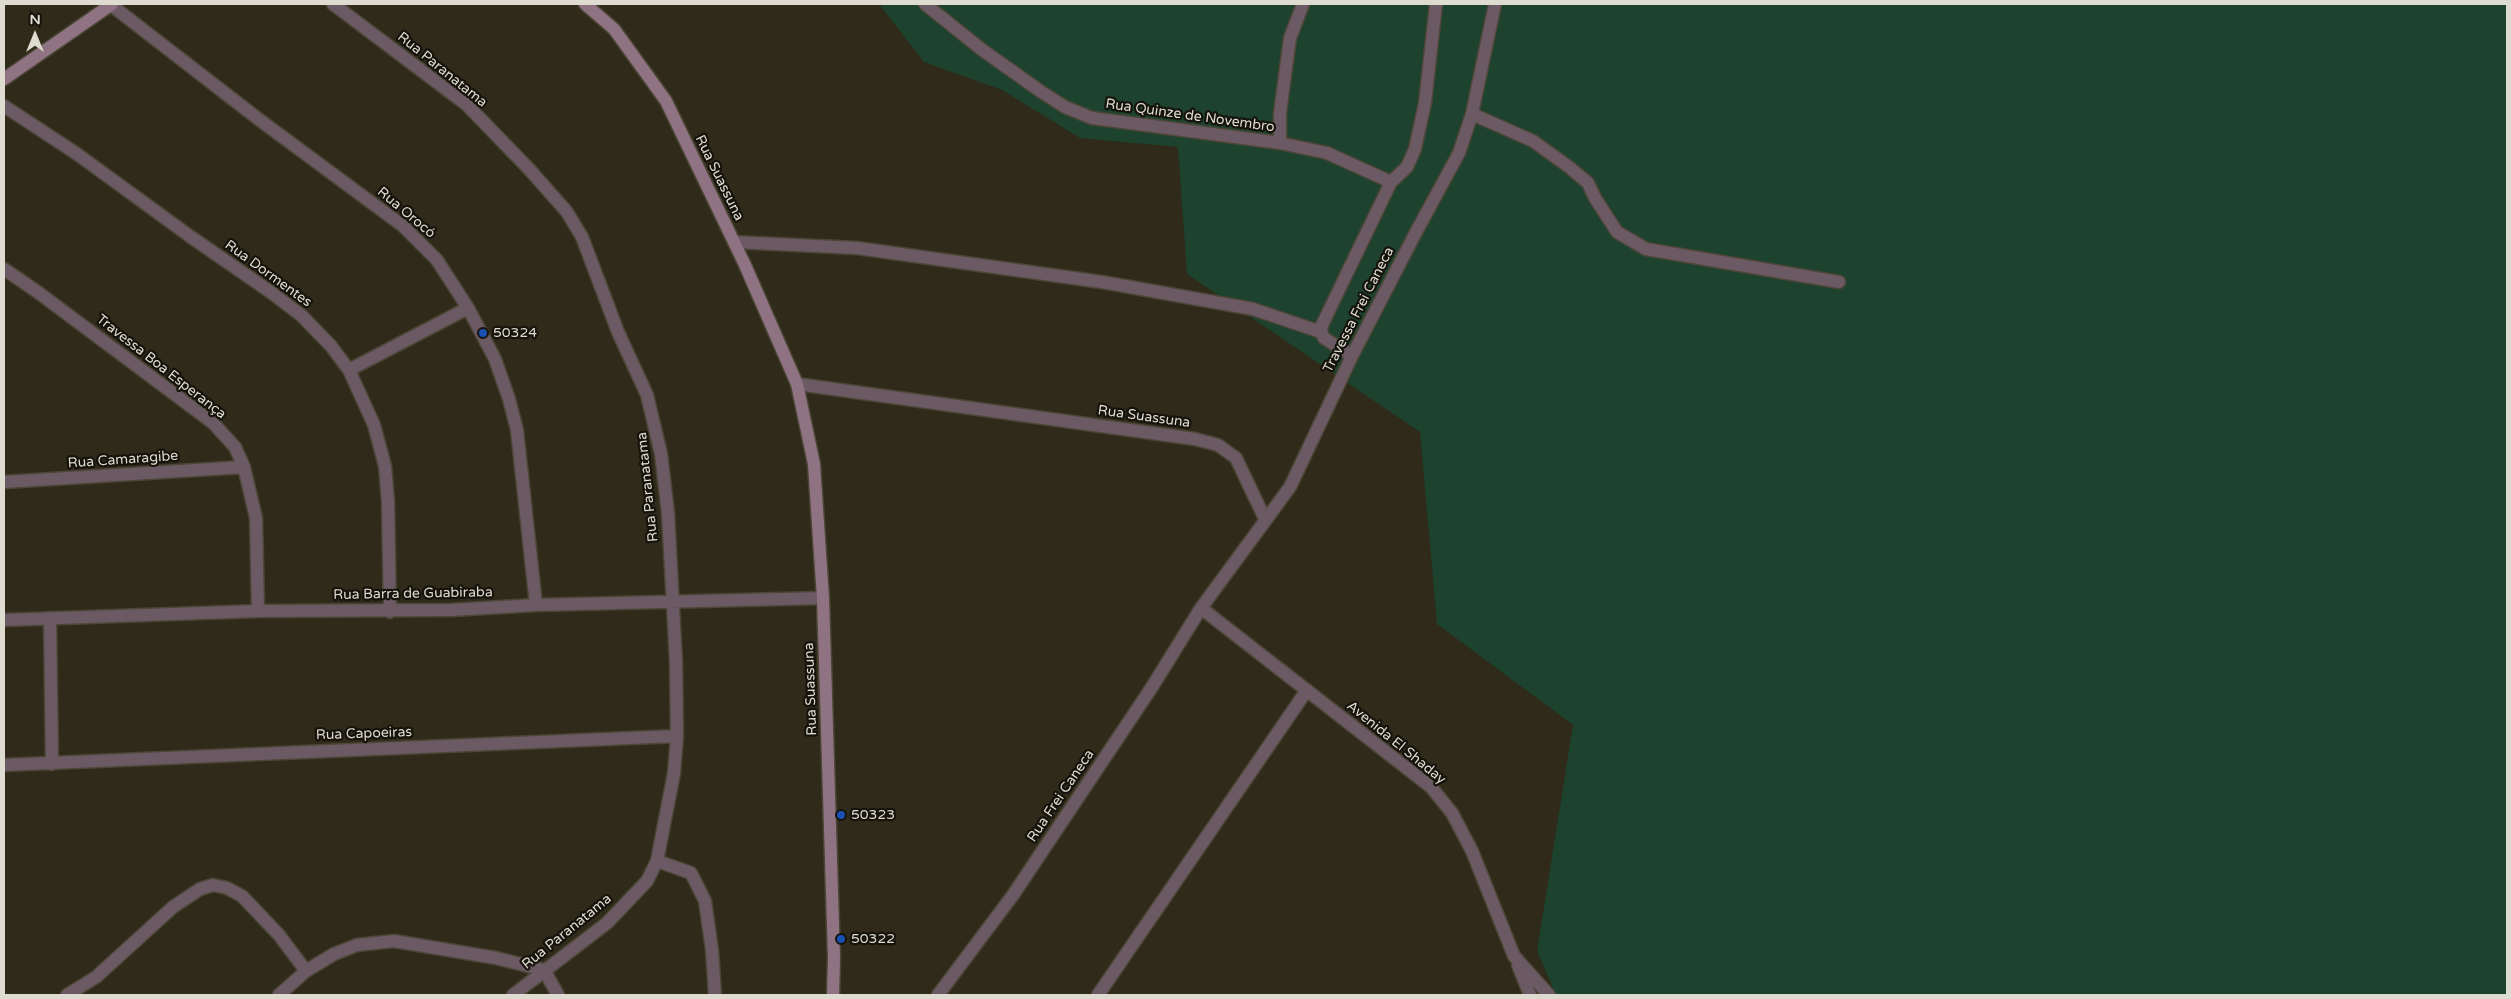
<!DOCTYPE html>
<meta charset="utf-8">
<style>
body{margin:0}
#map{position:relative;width:2511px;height:999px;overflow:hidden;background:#2f2a19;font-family:"Varela Round",sans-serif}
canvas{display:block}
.frame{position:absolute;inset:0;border:5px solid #dedcd0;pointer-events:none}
.north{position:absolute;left:10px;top:10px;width:50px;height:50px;-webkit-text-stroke:4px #15130b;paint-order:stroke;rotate:0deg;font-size:14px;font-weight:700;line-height:20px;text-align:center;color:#dedcd0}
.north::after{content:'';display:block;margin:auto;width:18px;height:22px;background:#dedcd0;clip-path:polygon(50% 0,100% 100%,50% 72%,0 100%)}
</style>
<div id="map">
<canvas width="2511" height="999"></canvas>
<div class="frame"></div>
<div class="north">N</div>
</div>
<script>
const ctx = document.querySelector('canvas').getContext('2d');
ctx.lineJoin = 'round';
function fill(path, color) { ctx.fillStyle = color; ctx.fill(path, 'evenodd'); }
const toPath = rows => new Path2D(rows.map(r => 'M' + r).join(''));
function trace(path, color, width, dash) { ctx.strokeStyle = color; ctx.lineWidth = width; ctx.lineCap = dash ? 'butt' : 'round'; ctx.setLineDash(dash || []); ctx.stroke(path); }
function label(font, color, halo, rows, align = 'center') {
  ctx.font = font + ' "Varela Round",sans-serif'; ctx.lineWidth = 4.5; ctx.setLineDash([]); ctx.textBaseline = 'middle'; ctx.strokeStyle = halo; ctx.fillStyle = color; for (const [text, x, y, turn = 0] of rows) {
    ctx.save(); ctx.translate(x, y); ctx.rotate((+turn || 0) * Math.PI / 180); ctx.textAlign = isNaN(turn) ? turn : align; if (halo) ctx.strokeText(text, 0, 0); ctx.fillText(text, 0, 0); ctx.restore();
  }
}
fill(toPath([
 [879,4,2507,4,2507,995,1556,995,1537,951,1573,725,1437,624,1420,432,1187,274,1178,147,1080,138,1002,90,924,62]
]), '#1d422e');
const street = toPath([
 [333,4,467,105,529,169,567,212,582,237,618,332,647,395,661,454,668,513,676,662,677,736,674,773,657,861,647,881,607,923,513,995],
 [925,4,981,49,1040,91,1065,107,1092,118,1280,143,1327,153,1391,182],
 [111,5,261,121,403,226,437,260,468,308,495,359,509,399,517,430,536,605],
 [4,106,77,154,191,237,272,293,302,316,331,346,349,370,374,425,385,466,388,501,390,612],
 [1472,114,1533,141,1569,167,1588,183,1595,198,1617,232,1646,249,1839,282],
 [1280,143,1280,113,1290,38,1303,4],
 [734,242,857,248,1102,282,1253,309,1321,332],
 [4,269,39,293,213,423,235,447,244,467,256,518,258,611],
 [1352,356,1324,338,1321,332,1322,325,1391,182,1407,167,1415,149,1425,103,1436,4],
 [349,370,468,308],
 [797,384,1195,439,1218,445,1236,458,1265,519],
 [4,482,244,467],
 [1201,608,1431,787,1452,813,1472,851,1514,956,1549,995],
 [50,618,52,764],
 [4,620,258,611,451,610,536,605,823,598],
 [4,765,677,736],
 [657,861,691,873,705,901,712,950,715,995],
 [1518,965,1530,995],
 [67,995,96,977,173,907,200,889,213,885,227,888,242,896,279,935,306,971],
 [279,995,306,971,334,954,357,945,394,941,496,958,544,970,558,995],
 [938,995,1013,895,1152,687,1201,608,1290,487,1352,356,1415,234,1459,153,1472,114,1495,4],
 [1098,995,1307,690]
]);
const secondary = toPath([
 [585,4,614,29,666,101,745,265,797,384,814,464,823,598,834,958,833,995],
 [4,79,112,4]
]);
trace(street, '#4b4636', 15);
trace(secondary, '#4b4636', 15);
trace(street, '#6b5963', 12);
trace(secondary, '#8f7382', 12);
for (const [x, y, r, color] of [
 [483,333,5,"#1a4fb4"],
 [841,815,5,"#1a4fb4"],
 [841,939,5,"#1a4fb4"]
]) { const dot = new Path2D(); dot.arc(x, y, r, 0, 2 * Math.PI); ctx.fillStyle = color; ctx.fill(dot); trace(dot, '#15130b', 2); }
label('14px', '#dedcd0', '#15130b', [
 ["Rua Paranatama",442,70,39],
 ["Rua Quinze de Novembro",1190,116,8],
 ["Rua Suassuna",719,178,64],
 ["Rua Orocó",406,213,40],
 ["Rua Dormentes",268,274,36],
 ["Travessa Frei Caneca",1359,310,-63],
 ["Travessa Boa Esperança",161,367,38],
 ["Rua Suassuna",1144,417,8],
 ["Rua Camaragibe",123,460,-4],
 ["Rua Paranatama",648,487,-96],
 ["Rua Barra de Guabiraba",413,594,-1],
 ["Rua Suassuna",811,689,-92],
 ["Rua Capoeiras",364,734,-2],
 ["Avenida El Shaday",1396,743,39],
 ["Rua Frei Caneca",1061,796,-56],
 ["Rua Paranatama",567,932,-39]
]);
label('14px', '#dedcd0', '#15130b', [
 ["50324",493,333],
 ["50323",851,815],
 ["50322",851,939]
], 'left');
</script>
